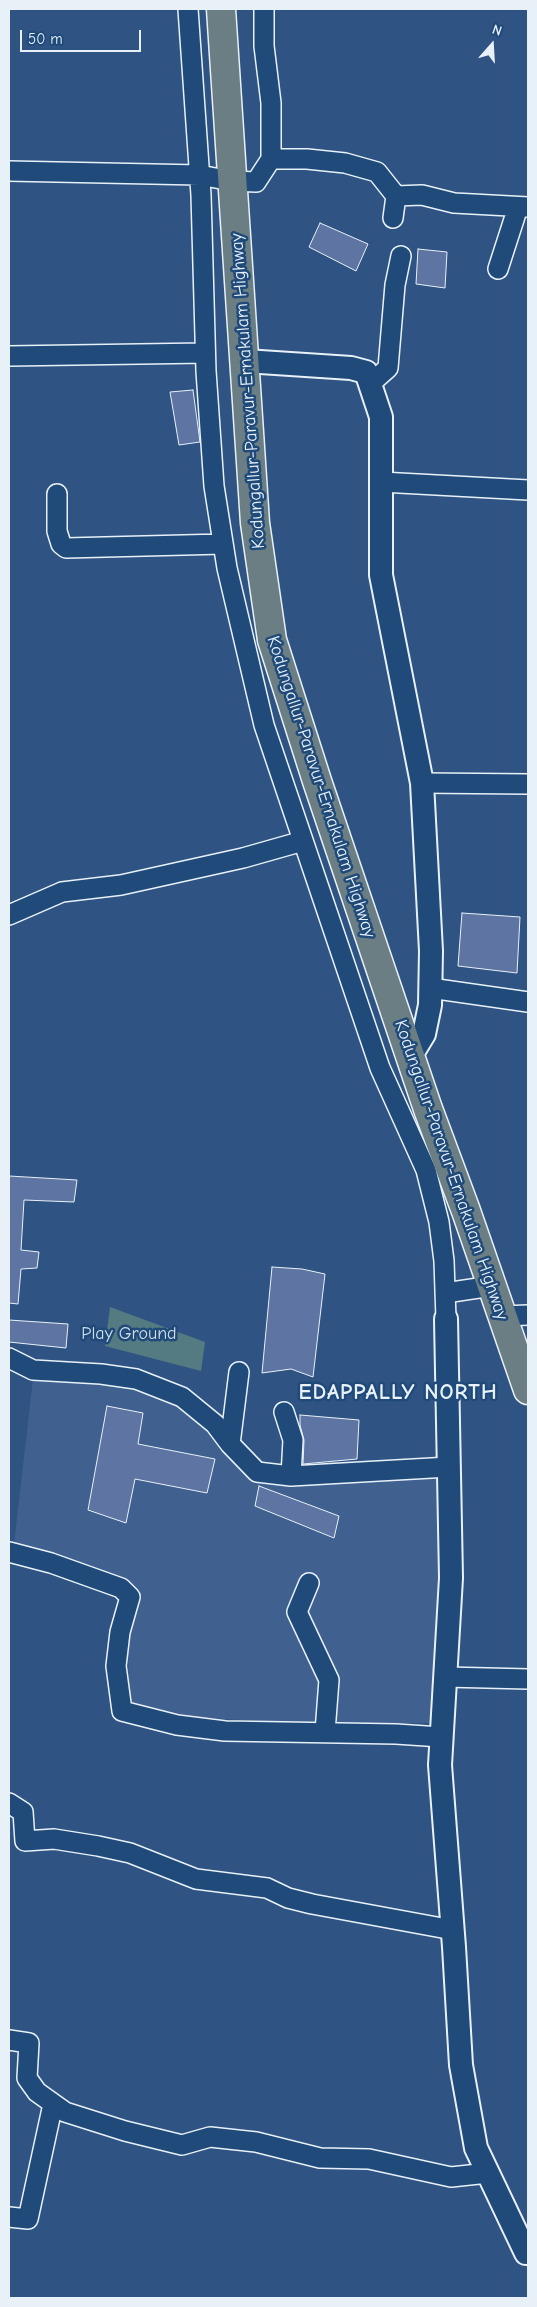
<!DOCTYPE html>
<style>
body{margin:0}
#map{position:relative;width:537px;height:2307px;overflow:hidden;background:#2f5484;font-family:"Comic Neue",sans-serif}
canvas{display:block}
.frame{position:absolute;inset:0;border:10px solid #e8f1f8;pointer-events:none}
.north{position:absolute;left:467px;top:20px;width:50px;height:50px;-webkit-text-stroke:4px #1f4a7a;paint-order:stroke;rotate:19deg;font-size:14px;font-weight:700;line-height:20px;text-align:center;color:#e8f1f8}
.north::after{content:'';display:block;margin:auto;width:18px;height:22px;background:#e8f1f8;clip-path:polygon(50% 0,100% 100%,50% 72%,0 100%)}
.scale{position:absolute;left:20px;top:30px;width:121px;height:22px;box-sizing:border-box;border:2px solid #e8f1f8;border-top:0;padding-left:6px;font-size:15px;line-height:18px;white-space:nowrap;color:#e8f1f8;-webkit-text-stroke:4px #1f4a7a;paint-order:stroke}
</style>
<div id="map">
<canvas width="537" height="2307"></canvas>
<div class="frame"></div>
<div class="north">N</div>
<div class="scale">50 m</div>
</div>
<script>
const ctx = document.querySelector('canvas').getContext('2d');
ctx.lineJoin = 'round';
function fill(path, color) { ctx.fillStyle = color; ctx.fill(path, 'evenodd'); }
const toPath = rows => new Path2D(rows.map(r => 'M' + r).join(''));
function trace(path, color, width, dash) { ctx.strokeStyle = color; ctx.lineWidth = width; ctx.lineCap = dash ? 'butt' : 'round'; ctx.setLineDash(dash || []); ctx.stroke(path); }
function label(font, color, halo, rows, align = 'center') {
  ctx.font = font + ' "Comic Neue",sans-serif'; ctx.lineWidth = 5; ctx.setLineDash([]); ctx.textBaseline = 'middle'; ctx.strokeStyle = halo; ctx.fillStyle = color; for (const [text, x, y, turn = 0] of rows) {
    ctx.save(); ctx.translate(x, y); ctx.rotate((+turn || 0) * Math.PI / 180); ctx.textAlign = isNaN(turn) ? turn : align; if (halo) ctx.strokeText(text, 0, 0); ctx.fillText(text, 0, 0); ctx.restore();
  }
}
fill(toPath([
 [33,1379,133,1387,178,1403,210,1426,256,1477,442,1474,443,1577,432,1723,312,1724,173,1716,129,1705,128,1636,142,1597,112,1576,14,1545]
]), '#40618f');
fill(toPath([
 [110,1307,205,1342,201,1371,105,1346]
]), '#547b82');
const building = toPath([
 [320,223,368,244,356,271,309,247,320,223],
 [418,249,447,252,445,288,416,284,418,249],
 [193,390,200,442,179,445,170,392,193,390],
 [462,913,520,917,517,973,458,966,462,913],
 [9,1176,77,1180,74,1202,24,1200,21,1250,39,1252,37,1268,21,1269,18,1304,9,1303,9,1176],
 [272,1267,302,1269,325,1274,313,1377,291,1369,262,1373,272,1267],
 [9,1320,68,1324,66,1348,9,1342,9,1320],
 [107,1406,143,1413,138,1444,215,1459,207,1493,135,1479,126,1523,88,1510,107,1406],
 [300,1415,359,1420,357,1459,303,1464,304,1440,300,1425,300,1415],
 [259,1486,339,1516,334,1538,255,1506,259,1486]
]);
fill(building, '#5e74a2');
trace(building, '#e8f1f8', 1);
const minor = toPath([
 [188,9,201,195,206,371,214,486,227,568,264,725,380,1068,426,1170,439,1222,444,1261,446,1319],
 [271,159,307,159,345,163,377,172,396,196,422,195,454,203,528,207],
 [9,171,199,175,232,181,256,182,271,159,271,103,264,46,264,9],
 [393,218,396,196],
 [498,269,518,207],
 [9,356,205,353],
 [370,384,388,368,395,285,401,256],
 [381,482,528,490],
 [57,494,57,531,61,544,66,548,223,544],
 [422,783,528,784],
 [9,915,62,892,121,885,243,858,303,841],
 [430,988,528,1002],
 [445,1293,492,1286],
 [502,1316,528,1315],
 [9,1358,33,1370,101,1374,136,1379,182,1397,215,1424,230,1444],
 [239,1372,230,1444,257,1472,291,1476],
 [284,1412,293,1440,291,1476,449,1467],
 [9,1552,51,1563,121,1588,130,1597,120,1632,116,1666,122,1711,177,1725,225,1731,396,1734,441,1737],
 [309,1583,297,1612,329,1680,325,1732],
 [445,1677,528,1679],
 [9,1803,23,1812,25,1841,54,1839,98,1846,130,1853,196,1879,267,1888,288,1898,312,1904,453,1930],
 [9,2040,29,2043,27,2078,37,2092,65,2112,125,2131,182,2145,210,2137,256,2142,320,2158,369,2159,451,2177,488,2173],
 [9,2217,28,2219,53,2104]
]);
const tertiary = toPath([
 [245,361,351,368,366,372,381,417,381,575,422,783,431,951,430,1005,424,1034,410,1057],
 [446,1319,451,1578,440,1765,454,1947,461,2065,476,2148,526,2253,528,2253]
]);
const trunk = toPath([
 [221,9,255,523,272,640,317,781,428,1109,466,1211,528,1390]
]);
trace(minor, '#e8f1f8', 22);
trace(tertiary, '#e8f1f8', 26);
trace(trunk, '#e8f1f8', 31);
trace(minor, '#1f4a7a', 19);
trace(tertiary, '#1f4a7a', 22);
trace(trunk, '#6b7e84', 28);
label('18px', '#e8f1f8', '#1f4a7a', [
 ["Kodungallur-Paravur-Ernakulam Highway",248,391,-94],
 ["Kodungallur-Paravur-Ernakulam Highway",321,787,72],
 ["Kodungallur-Paravur-Ernakulam Highway",451,1170,71]
]);
label('18px', '#d2dfe6', '#1f4a7a', [
 ["Play Ground",129,1334]
]);
ctx.letterSpacing = '1px';
label('bold 22px', '#e8f1f8', '#1f4a7a', [
 ["EDAPPALLY NORTH",398,1393]
]);
ctx.letterSpacing = '0px';
</script>
